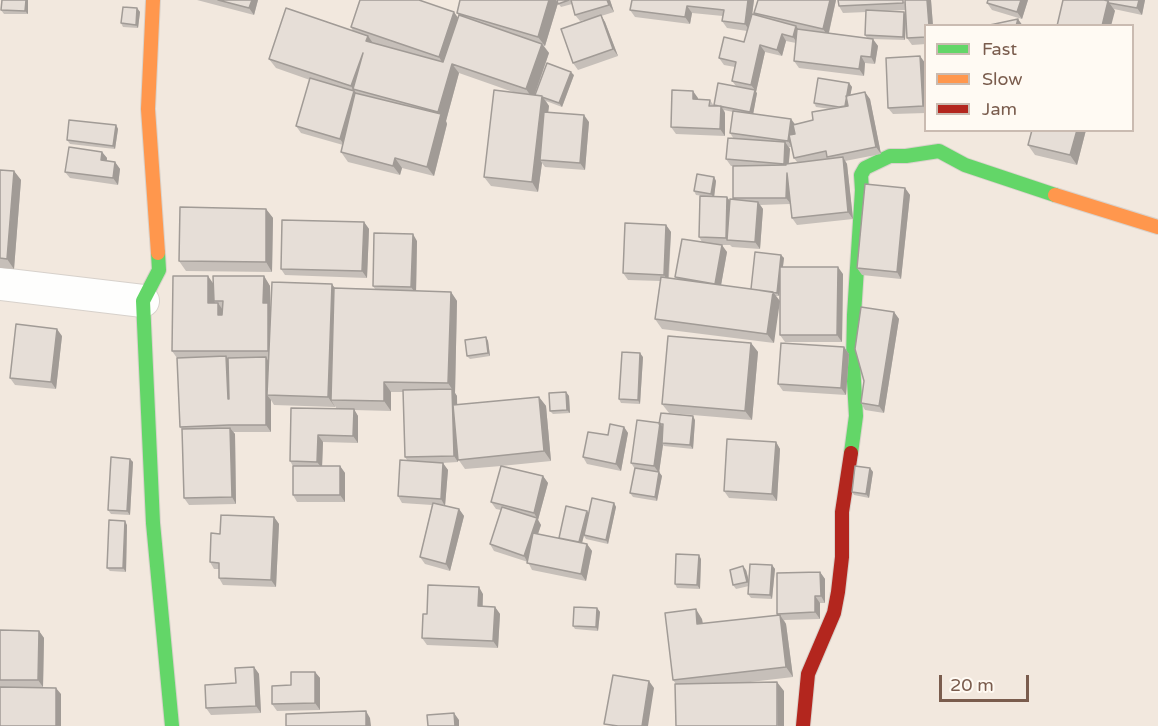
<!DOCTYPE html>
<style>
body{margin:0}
#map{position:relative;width:1158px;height:726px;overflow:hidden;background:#f9f5f0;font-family:"Varela Round",sans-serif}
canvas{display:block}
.legend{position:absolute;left:924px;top:24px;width:210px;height:108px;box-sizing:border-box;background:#fffaf3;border:2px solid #cabbb1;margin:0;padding:8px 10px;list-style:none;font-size:18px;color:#7a5c4d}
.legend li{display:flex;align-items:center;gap:12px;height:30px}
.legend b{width:30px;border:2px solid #cabbb1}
.scale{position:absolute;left:939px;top:675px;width:90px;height:27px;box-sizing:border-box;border:3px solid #7a5c4d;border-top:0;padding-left:8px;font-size:18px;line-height:21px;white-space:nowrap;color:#7a5c4d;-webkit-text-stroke:4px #fffaf3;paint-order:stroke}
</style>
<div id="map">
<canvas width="1158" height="726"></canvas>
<ul class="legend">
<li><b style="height:8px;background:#63d668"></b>Fast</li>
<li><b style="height:8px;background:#ff974d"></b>Slow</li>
<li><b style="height:8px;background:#b3261e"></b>Jam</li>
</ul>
<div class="scale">20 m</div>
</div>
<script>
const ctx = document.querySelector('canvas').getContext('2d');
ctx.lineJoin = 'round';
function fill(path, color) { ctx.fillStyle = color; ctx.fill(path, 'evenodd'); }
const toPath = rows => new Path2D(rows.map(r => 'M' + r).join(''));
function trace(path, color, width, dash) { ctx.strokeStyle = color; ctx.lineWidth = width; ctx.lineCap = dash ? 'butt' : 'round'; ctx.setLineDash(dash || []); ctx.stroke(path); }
fill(toPath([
 [0,0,1158,0,1158,726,0,726],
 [926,26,1132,26,1132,130,926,130]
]), '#f2e8de');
const street = toPath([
 [0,284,143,301]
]);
const fast = toPath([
 [158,253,159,270,143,301,153,523,172,726],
 [851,453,856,416,853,363,854,315,862,190,861,175,865,168,890,156,906,156,939,151,965,165,1055,195]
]);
const slow = toPath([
 [153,0,148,109,158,253],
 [1055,195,1158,227]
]);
const jam = toPath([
 [803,726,808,674,834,613,838,592,842,557,842,512,851,453]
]);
trace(street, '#d7d1cb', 34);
trace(fast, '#d9d2cb', 16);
trace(slow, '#d9d2cb', 16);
trace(jam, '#d9d2cb', 16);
trace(street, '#fefefd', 32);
trace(fast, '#63d668', 14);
trace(slow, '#ff974d', 14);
trace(jam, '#b3261e', 14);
fill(toPath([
 [2,0,28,0,28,14,4,14,1,10],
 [197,0,258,0,254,15],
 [557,0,610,0,614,12,601,16,605,22,618,56,578,70,573,63,590,19,580,21,575,15,572,4,561,7,558,3,545,46,544,46,549,53,535,95,574,75,562,107,546,101,549,106,548,112,589,122,585,170,545,167,542,163,538,192,491,186,484,177,516,93,459,73,446,121,447,124,434,176,402,168,400,175,348,162,341,152,343,145,301,133,296,126,310,80,276,68,269,59,353,31,351,27,458,18,459,16,457,13,558,3],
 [754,0,752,15,756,16,754,13,836,0,829,33,867,38,865,35,866,12,843,13,839,6,931,0,933,26,926,26,926,44,912,45,907,38,906,20,905,40,872,39,878,46,875,64,865,63,864,76,799,68,794,61,796,43,786,41,782,56,765,52,756,92,757,93,753,114,791,119,795,124,813,120,830,109,816,107,814,103,849,83,852,87,850,95,870,99,881,154,845,161,847,164,853,219,797,225,792,218,790,204,760,205,763,209,760,249,732,247,730,245,718,245,727,252,721,285,751,289,781,255,784,258,783,267,843,274,842,342,785,342,780,335,780,289,779,296,776,296,774,343,662,329,655,319,660,281,628,280,623,273,666,225,671,232,669,278,677,279,675,277,702,242,699,237,704,196,696,195,694,191,714,177,716,181,714,196,730,200,734,200,733,198,733,166,731,166,726,159,734,139,730,133,733,112,724,110,725,113,725,136,676,134,671,127,698,98,698,99,710,100,714,106,736,86,732,81,735,67,724,65,719,58,744,42,747,31,727,28,722,21,723,16,692,13,690,24,635,17,630,10],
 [905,10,906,15,884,11],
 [789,147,792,147,794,158,797,162,789,163,790,149],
 [1028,0,1022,19,992,10,987,3],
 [1063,0,1145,0,1142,15,1114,9,1115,11],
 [137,8,140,12,138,28,123,27,121,23],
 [920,56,925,63,926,113,893,114,888,108],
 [116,125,118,129,115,149,70,144,67,140],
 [1086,130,1077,165,1035,155,1028,145],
 [102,152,107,158,107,161,115,162,120,169,118,185,70,178,65,172],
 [0,170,14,171,21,180,14,269,0,268],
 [905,188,910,195,901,279,862,275,857,268],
 [266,209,273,218,272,272,186,271,179,261],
 [364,222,369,229,367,278,285,275,281,269],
 [417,241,416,291,451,292,457,301,455,393,457,396,457,405,539,397,546,406,551,461,501,466,543,476,548,483,538,520,541,525,538,534,559,538,587,511,589,514,614,503,616,507,608,544,586,539,584,536,582,543,587,544,592,551,586,581,532,570,528,562,494,551,490,544,501,510,496,509,491,502,501,466,465,469,458,459,458,462,442,463,448,470,445,506,459,509,464,516,450,571,425,564,420,557,432,505,402,503,398,496,407,460,405,457,403,392,391,392,391,411,354,410,358,416,358,443,323,442,322,466,340,466,345,473,345,502,297,502,293,495,293,466,290,461,337,409,335,406,335,407,274,405,271,400,271,432,233,432,235,434,236,504,189,505,184,498,182,430,180,427,177,358,172,351,213,284,264,276,270,286,271,307,335,288,375,289,373,286],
 [894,312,899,319,884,413,865,410,861,403,864,381],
 [62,336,56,389,15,385,10,378],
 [486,337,488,341,490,356,470,359,467,356],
 [751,343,758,352,752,420,669,413,662,404],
 [844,347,849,354,846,395,783,391,778,384],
 [643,357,640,404,621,403,619,399],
 [566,392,569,396,570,413,553,414,550,411],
 [695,420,693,449,664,446,663,445,659,472,662,476,657,501,633,497,630,493,635,469,631,463,660,423],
 [624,427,628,433,621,471,587,464,583,457,608,435],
 [776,442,780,449,777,501,729,498,724,491],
 [130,459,133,462,130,515,111,514,108,510],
 [870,468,873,472,869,498,854,495,852,492],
 [274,517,279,524,276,587,223,585,219,578,219,569,214,569,210,562,220,534],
 [127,525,126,572,110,571,107,568],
 [701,559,700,589,677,588,675,584],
 [772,565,775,569,772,599,751,598,748,594,749,586,736,589,733,585,746,570,749,582],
 [820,572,825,579,825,603,820,603,820,619,784,620,786,624,793,677,742,683,784,691,784,726,676,726,676,684,673,680,702,619,703,624,778,615,777,614],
 [483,594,483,607,495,607,500,614,498,648,427,645,422,638,427,614],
 [597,608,600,612,598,631,575,629,573,626],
 [0,630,39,631,44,638,43,687,0,687],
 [254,667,259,674,261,713,211,715,206,708],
 [315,672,320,678,320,710,277,711,272,704]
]), '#c6bfb9');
fill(toPath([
 [26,0,28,0,28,14,25,11],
 [252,0,258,0,254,15,249,8],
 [549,0,556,0,558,3,545,46,538,37],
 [607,0,610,0,614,12,609,5],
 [748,0,754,0,750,31,745,24],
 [830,0,836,0,828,36,823,29],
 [927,0,931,0,933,26,929,26],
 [1021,0,1028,0,1022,19,1017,12],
 [1139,0,1145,0,1142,15,1137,8],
 [1108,1,1115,11,1111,26,1102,26],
 [687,6,692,13,690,24,685,17],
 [137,8,140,12,138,28,136,25],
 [454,12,461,22,445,67,439,57],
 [904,12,906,16,905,40,903,37],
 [601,15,605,22,618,56,613,49],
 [1018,19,1023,26,1016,26],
 [796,26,801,33,798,44,793,37],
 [782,34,786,41,782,56,777,50],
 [368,36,375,46,366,41],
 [873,39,878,46,875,64,871,57],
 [542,44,549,53,533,99,526,89],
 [760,45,765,52,756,92,757,93,753,115,750,112,755,90,751,85],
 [363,53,353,89,359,97,345,146,340,139,354,91,351,86],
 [861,56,865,63,864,76,859,69],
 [920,56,925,63,926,110,923,106],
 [452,64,459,73,446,121,447,124,434,176,427,167,440,115,438,112],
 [571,72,574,75,562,107,559,103],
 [849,83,852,87,847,112,845,108],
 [693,91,698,98,698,106,693,99],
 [865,92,870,99,881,154,876,147],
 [542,96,549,106,542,160,540,160,542,163,538,192,532,182],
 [721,106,725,113,725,136,720,129],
 [584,115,589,122,585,170,580,163],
 [791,119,796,126,793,148,788,141],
 [116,125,118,129,115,149,113,146],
 [1077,130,1086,130,1077,165,1070,155],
 [785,142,790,149,788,170,784,164],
 [102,152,107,158,106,167,101,160],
 [843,157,847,164,853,219,848,212],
 [395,158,402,168,400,175,393,166],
 [115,162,120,169,118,185,113,178],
 [14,171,21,180,14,269,7,259],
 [787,173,791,204,786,198],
 [714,177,716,181,714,198,711,194],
 [905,188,910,195,901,279,897,272],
 [727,197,732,204,727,240,726,238],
 [758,202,763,209,760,249,755,242],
 [266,209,273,218,272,272,266,262],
 [364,222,369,229,367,278,362,271],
 [666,225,671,232,668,281,664,275],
 [413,234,417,241,416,294,411,287],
 [722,245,727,252,720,291,715,284],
 [781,255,784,258,779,296,777,293],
 [838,267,843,274,842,342,837,335],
 [208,276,215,286,214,301,215,303,208,303],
 [264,276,270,286,270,306,275,313,274,361,268,351,263,303],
 [332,284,339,294,331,400,335,407,328,397],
 [451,292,457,301,455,393,457,396,458,462,454,456,452,389,448,383],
 [773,292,780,301,774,343,767,334],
 [218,303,225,313,225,325,218,315],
 [894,312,899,319,884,413,879,406],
 [57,329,62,336,56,389,51,382],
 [486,337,488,341,490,356,488,353],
 [751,343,758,352,752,420,745,411],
 [844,347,849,354,846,395,841,388],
 [640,353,643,357,640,404,638,400],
 [226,356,231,363,233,406,228,399],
 [266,357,270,364,267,395,271,400,271,432,266,425],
 [384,382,391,392,391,411,384,401],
 [566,392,569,396,570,413,567,410],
 [539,397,546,406,551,461,544,451],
 [354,409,358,416,358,443,353,436],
 [693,416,695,420,693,449,690,445],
 [660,423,665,430,662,443,663,445,659,473,654,466],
 [624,427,628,433,621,471,616,464],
 [230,428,235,434,236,504,232,497],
 [318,435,323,442,322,468,317,462],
 [776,442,780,449,777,501,772,494],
 [130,459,133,462,130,515,127,511],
 [443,463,448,470,445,506,441,499],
 [340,466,345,473,345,502,340,495],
 [870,468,873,472,869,498,866,494],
 [659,472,662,476,657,501,655,497],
 [543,476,548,483,538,520,534,513],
 [614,503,616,507,608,544,606,540],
 [459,509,464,516,450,571,446,564],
 [587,511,589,514,581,547,579,544],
 [274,517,279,524,276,587,271,580],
 [537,518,541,525,528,563,524,556],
 [125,521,127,525,126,572,123,568],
 [587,544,592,551,586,581,581,574],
 [699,555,701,559,700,589,697,585],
 [772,565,775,569,772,599,770,595],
 [743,566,746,570,750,585,747,582],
 [820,572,825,579,825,603,821,596],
 [479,587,483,594,482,613,478,606],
 [815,596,820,603,820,619,815,612],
 [495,607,500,614,498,648,493,641],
 [597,608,600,612,598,631,596,627],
 [696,609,702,619,704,634,697,624],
 [780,615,786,624,793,677,786,667],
 [39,631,44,638,43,687,38,680],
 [254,667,259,674,261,713,256,706],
 [315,672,320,678,320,710,315,703],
 [649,681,654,688,648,726,642,726],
 [777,682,784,691,784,726,778,726],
 [56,688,61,694,61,726,56,726],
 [366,711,370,718,371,726,366,726],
 [454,713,459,720,459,726,455,726]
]), '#a19b96');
const building = toPath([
 [2,0,26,0,25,11,1,10,2,0],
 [218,0,252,0,249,8,218,0],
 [360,0,419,0,454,12,439,57,351,27,360,0],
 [460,0,549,0,538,37,457,13,460,0],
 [557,0,569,0,558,4,557,0],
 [571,0,607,0,609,5,575,15,571,0],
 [632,0,748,0,745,24,722,21,724,10,687,6,685,17,630,10,632,0],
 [758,0,830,0,823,29,754,13,758,0],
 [838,0,903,0,903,3,839,6,838,0],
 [905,0,927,0,929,26,926,26,926,37,907,38,905,0],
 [988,0,1021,0,1017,12,987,3,988,0],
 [1063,0,1104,0,1108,1,1102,26,1057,26,1063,0],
 [1104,0,1139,0,1137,8,1109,3,1108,1,1104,0],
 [123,7,137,8,136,25,121,23,123,7],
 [286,8,368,36,366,41,443,62,459,15,542,44,526,89,452,64,438,112,353,89,363,53,351,86,269,59,286,8],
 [866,10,904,12,903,37,865,35,866,10],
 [752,14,796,26,793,37,782,34,777,50,760,45,751,85,732,81,736,62,719,58,724,37,744,42,752,14],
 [601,15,613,49,573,63,561,29,601,15],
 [1018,19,1016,26,985,26,1018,19],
 [797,29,873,39,871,57,861,56,859,69,794,61,797,29],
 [920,56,923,106,888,108,886,58,920,56],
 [547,63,571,72,559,103,542,97,542,96,535,95,547,63],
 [310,78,354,91,340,139,296,126,310,78],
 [818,78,849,83,845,106,839,107,814,103,818,78],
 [718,83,755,90,750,112,714,105,718,83],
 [494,90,542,96,532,182,484,177,494,90],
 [672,90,693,91,693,99,710,100,709,106,721,106,720,129,671,127,672,90],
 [865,92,876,147,827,157,826,151,794,158,789,135,795,134,793,125,813,120,812,112,848,106,846,96,865,92],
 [355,93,441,114,427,167,395,158,393,166,341,152,355,93],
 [733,111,791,119,788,141,730,133,733,111],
 [544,112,584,115,580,163,540,160,544,112],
 [69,120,116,125,113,146,67,140,69,120],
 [1032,130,1077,130,1070,155,1028,145,1032,130],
 [728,138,785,142,784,164,726,159,728,138],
 [69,147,102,152,101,160,115,162,113,178,65,172,69,147],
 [843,157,848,212,792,218,787,173,786,198,733,198,733,166,786,165,786,164,843,157],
 [0,170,14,171,7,259,0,258,0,170],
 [697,174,714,177,711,194,694,191,697,174],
 [865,184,905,188,897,272,857,268,865,184],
 [700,196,727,197,726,238,699,237,700,196],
 [730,199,758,202,755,242,727,240,730,199],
 [180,207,266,209,266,262,179,261,180,207],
 [282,220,364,222,362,271,281,269,282,220],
 [625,223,666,225,664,275,623,273,625,223],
 [374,233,413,234,411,287,373,286,374,233],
 [682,239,722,245,715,284,675,277,682,239],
 [755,252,781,255,777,293,751,289,755,252],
 [780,267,838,267,837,335,780,335,780,267],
 [173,276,208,276,208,303,218,303,218,315,222,315,223,301,214,301,213,276,264,276,263,303,268,303,268,351,172,351,173,276],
 [661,277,773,292,767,334,655,319,661,277],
 [272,282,332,284,328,397,267,395,272,282],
 [334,288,451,292,448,383,384,382,384,401,331,400,334,288],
 [861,307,894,312,879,406,861,403,864,381,855,349,861,307],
 [16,324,57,329,51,382,10,378,16,324],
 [668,336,751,343,745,411,662,404,668,336],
 [486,337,488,353,467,356,465,340,486,337],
 [781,343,844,347,841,388,778,384,781,343],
 [622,352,640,353,638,400,619,399,622,352],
 [226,356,228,399,229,399,228,358,266,357,266,425,229,425,180,427,177,358,226,356],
 [452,389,454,456,405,457,403,390,452,389],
 [566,392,567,410,550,411,549,393,566,392],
 [539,397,544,451,458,460,453,405,539,397],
 [291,408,354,409,353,436,318,435,317,462,290,461,291,408],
 [661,413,693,416,690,445,662,443,663,424,661,424,660,423,659,424,661,413],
 [637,420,660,423,654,466,631,463,637,420],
 [610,424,624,427,616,464,583,457,588,432,608,435,610,424],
 [230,428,232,497,184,498,182,429,230,428],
 [727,439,776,442,772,494,724,491,727,439],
 [111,457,130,459,127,511,108,510,111,457],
 [400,460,443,463,441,499,398,496,400,460],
 [293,466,340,466,340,495,293,495,293,466],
 [501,466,543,476,534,513,491,502,501,466],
 [855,466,870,468,866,494,852,492,855,466],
 [635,468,659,472,655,497,630,493,635,468],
 [592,498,614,503,606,540,584,535,592,498],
 [433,503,459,509,446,564,420,557,433,503],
 [566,506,587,511,579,542,559,538,566,506],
 [502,507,537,518,524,556,490,544,502,507],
 [221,515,274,517,271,580,219,578,219,563,210,562,211,533,220,534,221,515],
 [109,520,125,521,123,568,107,568,109,520],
 [533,533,587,544,581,574,527,563,533,533],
 [676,554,699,555,697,585,675,584,676,554],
 [750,564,772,565,770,595,748,594,750,564],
 [743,566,747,582,733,585,730,570,743,566],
 [820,572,821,596,815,596,815,612,777,614,777,573,820,572],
 [428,585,479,587,478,606,495,607,493,641,422,638,423,614,427,614,428,585],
 [574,607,597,608,596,627,573,626,574,607],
 [696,609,697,624,780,615,786,667,673,680,665,613,696,609],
 [0,630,39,631,38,680,0,680,0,630],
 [254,667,256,706,206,708,205,685,236,683,235,668,254,667],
 [291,672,315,672,315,703,272,704,272,686,291,685,291,672],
 [613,675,649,681,642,726,618,726,604,724,613,675],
 [777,682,777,726,676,726,675,684,777,682],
 [0,687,56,688,56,726,0,726,0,687],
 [366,711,366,726,286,726,286,714,366,711],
 [454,713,455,726,428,726,427,715,454,713]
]);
fill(building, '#e6ded7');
trace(building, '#a19b96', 1.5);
</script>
